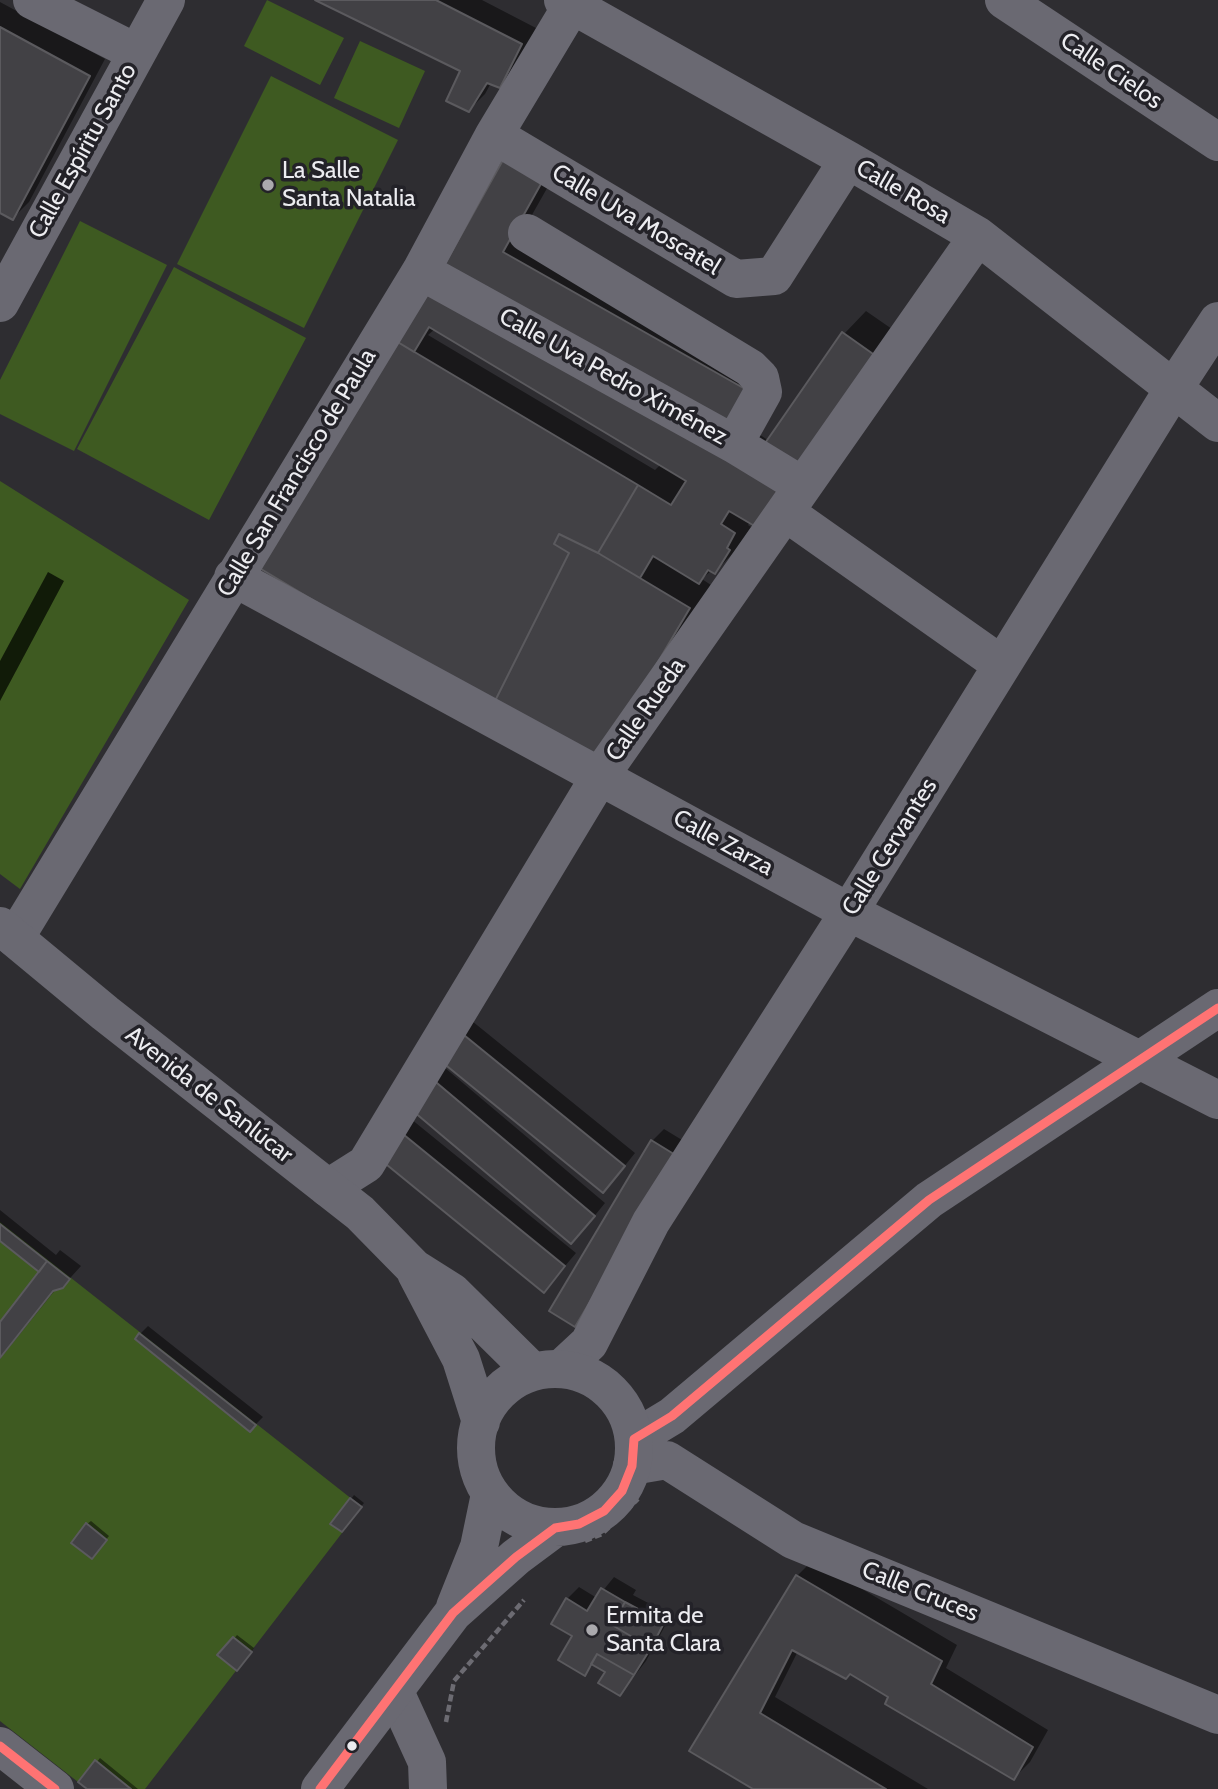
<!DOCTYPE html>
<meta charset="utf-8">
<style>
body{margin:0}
canvas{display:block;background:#2e2d31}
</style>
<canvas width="1218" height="1789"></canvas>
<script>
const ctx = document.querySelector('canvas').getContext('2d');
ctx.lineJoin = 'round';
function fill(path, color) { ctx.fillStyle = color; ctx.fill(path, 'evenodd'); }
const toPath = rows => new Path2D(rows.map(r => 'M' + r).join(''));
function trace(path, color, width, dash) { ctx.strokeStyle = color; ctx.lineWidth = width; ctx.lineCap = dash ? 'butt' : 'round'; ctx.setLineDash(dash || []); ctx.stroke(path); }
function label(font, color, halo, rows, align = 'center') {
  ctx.font = font + ' Cabin,sans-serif'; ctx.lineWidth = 7; ctx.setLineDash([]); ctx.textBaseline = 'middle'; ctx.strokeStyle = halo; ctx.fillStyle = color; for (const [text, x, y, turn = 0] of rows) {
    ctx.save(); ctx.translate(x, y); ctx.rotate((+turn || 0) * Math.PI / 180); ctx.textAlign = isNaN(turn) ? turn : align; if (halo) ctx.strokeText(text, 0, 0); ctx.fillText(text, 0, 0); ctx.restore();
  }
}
fill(toPath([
 [267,0,344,38,320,85,244,46],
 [360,41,425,71,399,128,334,98],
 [271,76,398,140,304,328,177,264],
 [80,221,167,265,74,451,0,414,0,380],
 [174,267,306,338,209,520,77,449],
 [0,481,189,600,20,889,0,874],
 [0,1222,362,1507,145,1789,87,1789,0,1721]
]), '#3e5a21');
fill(toPath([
 [48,572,64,581,0,701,0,661]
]), '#111b08');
fill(toPath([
 [319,0,482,0,536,28,516,70,500,86,491,83,485,94,469,110,463,70],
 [0,2,105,59,29,202,13,218,0,211],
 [563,160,524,229,776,371,756,432,769,441,844,334,866,311,905,338,750,522,748,525,751,527,737,549,715,572,712,570,702,579,711,585,618,744,392,339],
 [435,329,661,464,655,470,428,335],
 [472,1021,635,1153,615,1178,439,1058],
 [444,1067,605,1203,583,1230,432,1079],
 [411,1119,576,1253,544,1291,399,1131],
 [664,1129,687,1143,587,1313,575,1325,652,1141],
 [0,1210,56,1255,60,1250,81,1266,62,1287,56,1289,0,1359,0,1325,46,1265,0,1239],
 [148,1326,263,1417,250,1430,140,1334],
 [354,1495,364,1503,345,1526,351,1499],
 [91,1521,109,1536,95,1553,87,1524],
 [813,1560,957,1645,946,1668,1048,1730,1030,1762,1014,1778,850,1672,798,1651,775,1697,928,1789,756,1789,691,1751,797,1576],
 [614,1577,636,1590,633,1595,671,1615,646,1661,623,1691,607,1672,594,1664,584,1674,567,1599,579,1587,597,1598],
 [237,1635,254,1648,240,1665,220,1655],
 [100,1758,138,1789,90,1789,81,1782]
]), '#0007');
const building = toPath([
 [315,0,436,0,522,44,500,88,487,83,469,112,446,101,460,71,315,0],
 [0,27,90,76,13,220,0,213,0,27],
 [503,160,542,182,503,252,754,394,734,432,442,269,503,160],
 [423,283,785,494,763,531,729,511,721,524,735,533,727,548,730,550,715,574,708,570,699,584,653,556,640,578,598,553,638,485,671,505,686,481,429,327,414,352,391,338,423,283],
 [842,332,883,361,802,478,761,449,842,332],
 [391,338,638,485,598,553,559,534,554,544,569,553,492,707,256,566,391,338],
 [559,534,598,553,690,608,595,768,492,707,569,553,554,544,559,534],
 [459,1031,625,1166,603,1193,437,1058,459,1031],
 [431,1078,595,1216,571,1244,407,1106,431,1078],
 [398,1130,565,1266,544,1293,376,1156,398,1130],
 [651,1140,677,1156,575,1327,549,1311,651,1140],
 [0,1224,47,1261,39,1272,0,1241,0,1224],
 [47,1261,70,1279,63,1288,53,1291,0,1358,0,1322,47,1261],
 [139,1333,256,1425,250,1432,135,1339,139,1333],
 [350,1498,362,1507,342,1532,330,1524,350,1498],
 [86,1523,107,1540,92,1559,71,1543,86,1523],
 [796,1575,942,1661,931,1684,1033,1747,1014,1780,885,1704,888,1697,850,1674,846,1679,792,1650,760,1713,886,1789,753,1789,689,1751,796,1575],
 [601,1588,625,1602,612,1625,651,1648,634,1675,597,1654,585,1676,558,1660,572,1636,551,1624,566,1598,587,1611,601,1588],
 [625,1602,664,1623,651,1648,612,1625,625,1602],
 [233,1637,252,1652,237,1671,217,1655,233,1637],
 [597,1654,634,1675,620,1696,598,1683,605,1672,591,1664,597,1654],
 [95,1760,131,1789,87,1789,78,1782,95,1760]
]);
fill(building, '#424145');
trace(building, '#5b5a5e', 2);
trace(toPath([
 [585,1541,602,1534,638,1499],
 [446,1722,454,1681,524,1600]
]), '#6c6b72', 4.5, [7, 3.5]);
trace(toPath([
 [32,0,137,53],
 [563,0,848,160,978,236,1218,423],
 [1004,0,1218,142],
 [494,135,736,279,774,276,848,160],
 [527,233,750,368,760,378,763,392,734,444],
 [421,271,734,444,803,486],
 [0,303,166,0],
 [785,512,1002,665],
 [233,577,849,912,1218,1100],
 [15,938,421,271,494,135,572,5],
 [328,1188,366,1164,600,776,978,236],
 [561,1369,589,1343,651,1222,849,912,1174,388,1218,321],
 [634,1439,672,1416,929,1200,1218,1008],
 [632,1466,667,1460,793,1540,1218,1715],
 [395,1692,427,1762,428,1789],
 [0,1746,55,1789]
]), '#6a6972', 38);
trace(toPath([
 [0,926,105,1013,360,1213,414,1268,452,1292,533,1372],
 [416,1273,461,1359,481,1422],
 '476 1448a79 79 0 1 1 158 0a79 79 0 1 1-158 0Z',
 [455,1607,479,1547,490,1494],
 [320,1789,453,1613,516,1557,555,1528]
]), '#6a6972', 38);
trace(toPath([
 [0,1746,55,1789],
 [320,1789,453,1613,516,1557,555,1528,579,1524,604,1511,622,1491,632,1466,634,1439,672,1416,929,1200,1218,1008]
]), '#ff7373', 9);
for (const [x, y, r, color] of [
 [268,185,7,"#aaa9ad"],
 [592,1630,7,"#aaa9ad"],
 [352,1746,6,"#ececf0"]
]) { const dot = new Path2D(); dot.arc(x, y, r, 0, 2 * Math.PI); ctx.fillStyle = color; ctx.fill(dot); trace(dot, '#232228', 2.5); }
label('24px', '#ececf0', '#232228', [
 ["Calle Cielos",1111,71,34],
 ["Calle Espíritu Santo",83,151,-61],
 ["Calle Rosa",903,192,30],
 ["Calle Uva Moscatel",636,220,31],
 ["Calle Uva Pedro Ximénez",613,377,29],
 ["Calle San Francisco de Paula",297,473,-59],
 ["Calle Rueda",646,710,-55],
 ["Calle Zarza",723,843,29],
 ["Calle Cervantes",890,847,-58],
 ["Avenida de Sanlúcar",209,1095,38],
 ["Calle Cruces",920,1592,22]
]);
label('24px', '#ececf0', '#232228', [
 ["La Salle",282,171],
 ["Santa Natalia",282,199],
 ["Ermita de",606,1616],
 ["Santa Clara",606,1644]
], 'left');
</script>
